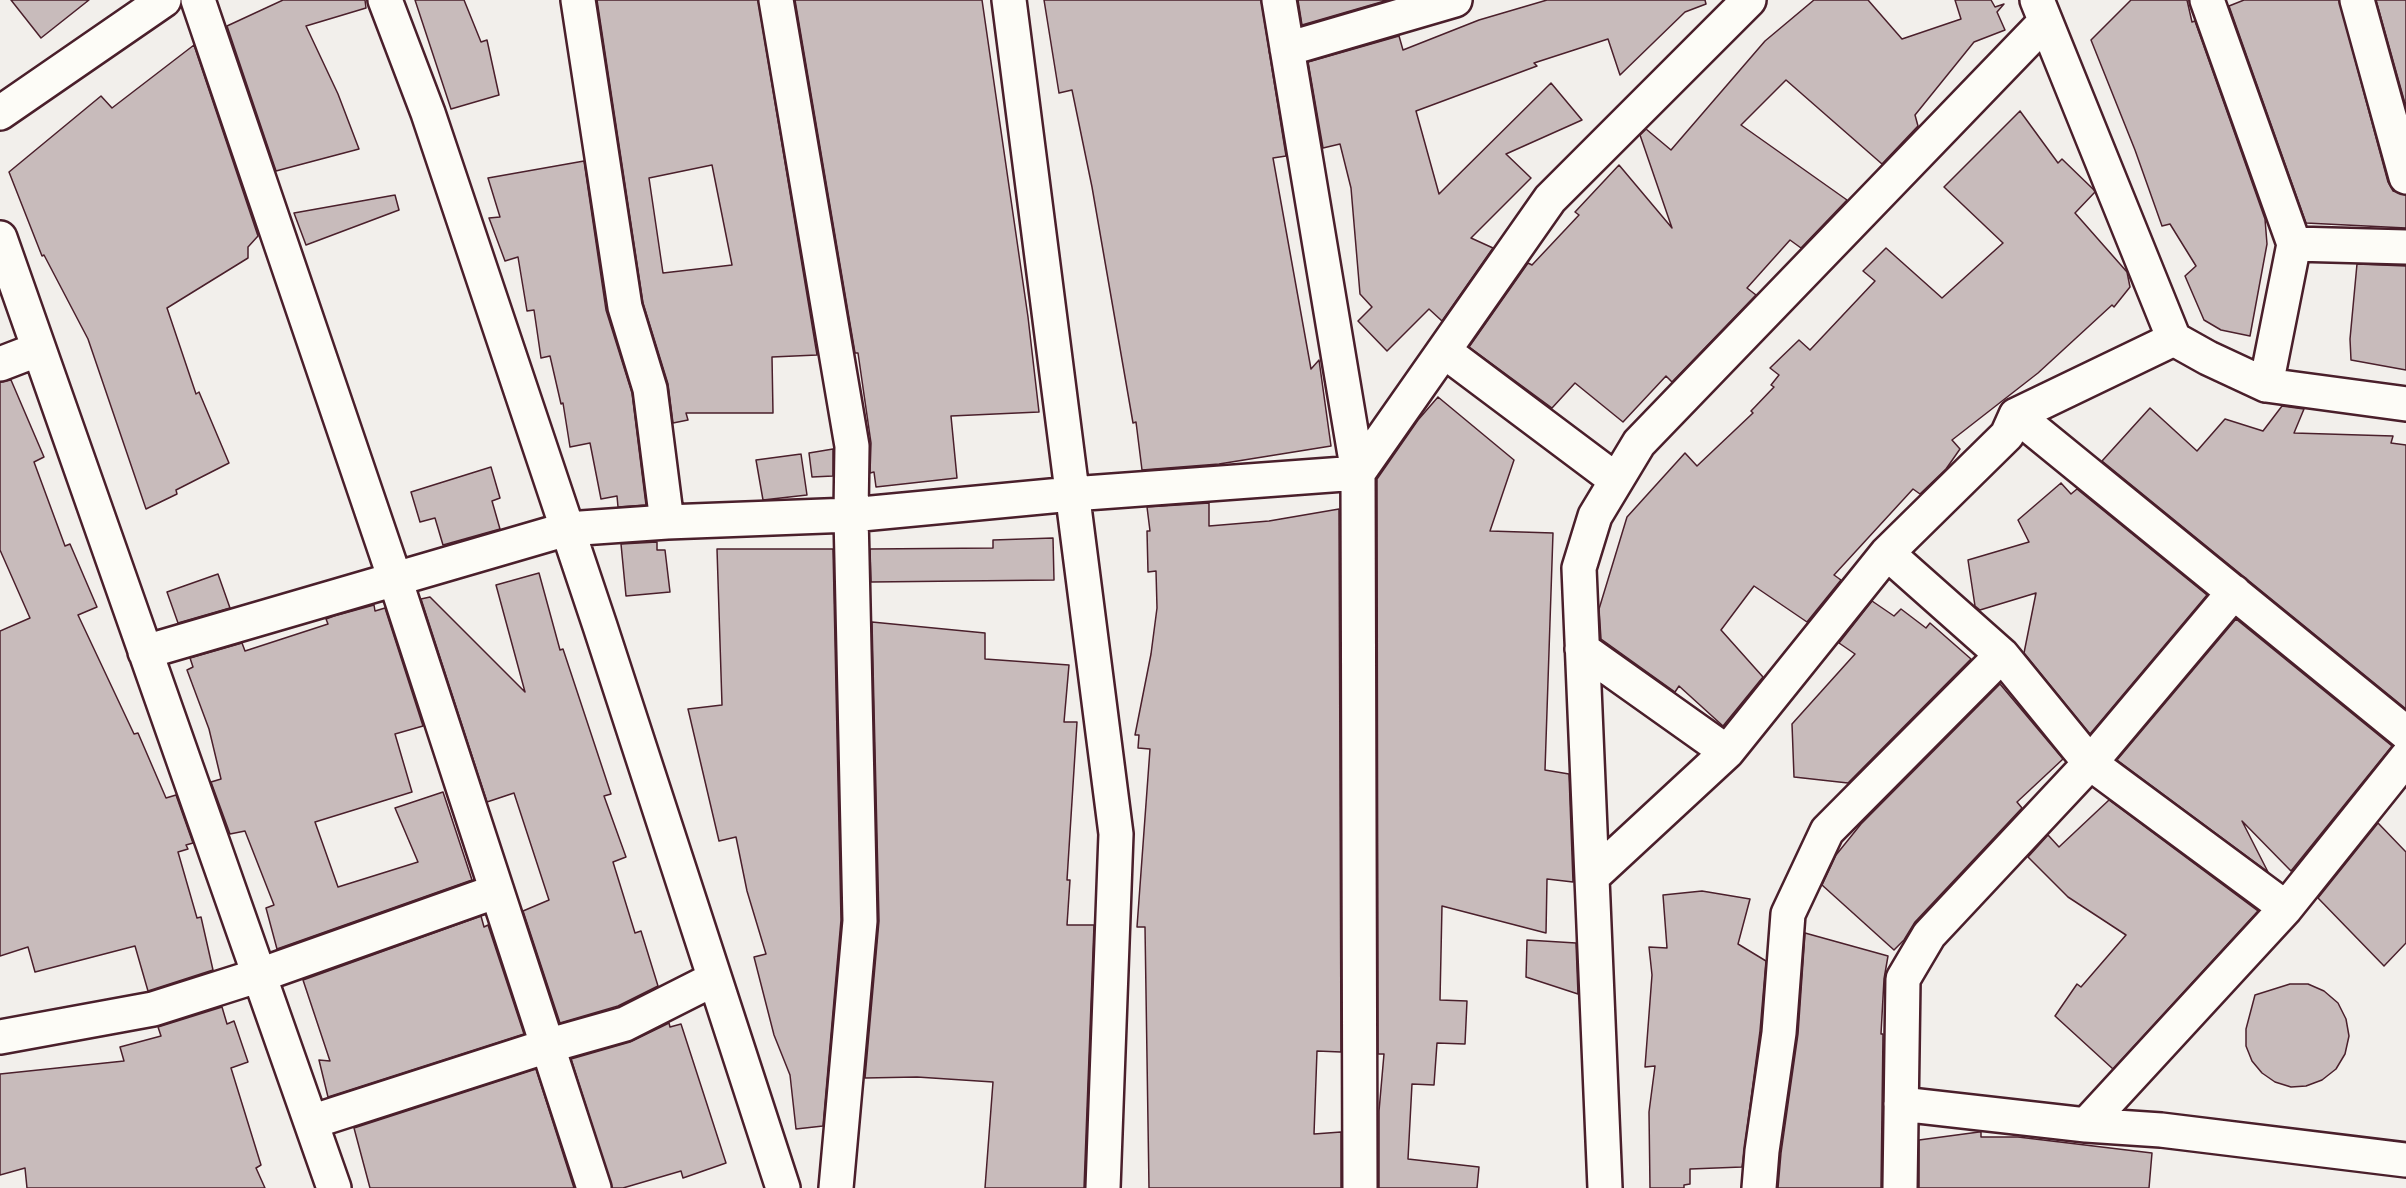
<!DOCTYPE html>
<style>
body{margin:0}
canvas{display:block;background:#f2efeb}
</style>
<canvas width="2406" height="1188"></canvas>
<script>
const ctx = document.querySelector('canvas').getContext('2d');
ctx.lineJoin = 'round';
function fill(path, color) { ctx.fillStyle = color; ctx.fill(path, 'evenodd'); }
const toPath = rows => new Path2D(rows.map(r => 'M' + r).join(''));
function trace(path, color, width, dash) { ctx.strokeStyle = color; ctx.lineWidth = width; ctx.lineCap = dash ? 'butt' : 'round'; ctx.setLineDash(dash || []); ctx.stroke(path); }
const building = toPath([
 [11,0,89,0,41,38,11,0],
 [283,0,365,0,366,8,306,26,338,94,359,149,276,171,227,26,283,0],
 [415,0,464,0,481,42,487,40,499,95,451,109,415,0],
 [597,0,758,0,817,355,772,357,773,413,686,413,688,420,673,423,668,384,643,303,597,0],
 [712,165,732,265,663,273,649,178,712,165],
 [795,0,982,0,1028,317,1039,412,951,416,957,478,876,487,874,472,870,473,871,443,858,353,855,353,795,0],
 [1044,0,1261,0,1286,156,1273,158,1311,369,1319,360,1331,446,1219,464,1142,470,1136,422,1133,423,1092,187,1072,90,1059,93,1044,0],
 [1298,0,1388,0,1302,25,1298,0],
 [1547,0,1705,0,1706,4,1685,12,1620,75,1608,39,1534,63,1537,66,1416,111,1439,194,1551,83,1582,120,1506,154,1531,178,1471,238,1493,248,1442,321,1429,309,1387,351,1358,321,1372,307,1360,294,1351,188,1340,144,1323,148,1308,62,1399,36,1403,50,1479,20,1547,0],
 [1814,0,1868,0,1902,39,1961,19,1955,0,1991,0,1995,7,2004,4,1997,12,2005,30,1974,42,1915,115,1918,126,1882,164,1786,80,1741,125,1847,200,1801,248,1790,240,1747,288,1756,295,1672,382,1666,376,1623,422,1575,383,1552,408,1469,347,1528,263,1532,265,1579,215,1575,212,1619,165,1672,228,1640,135,1646,129,1671,150,1765,41,1814,0],
 [2131,0,2187,0,2192,22,2195,21,2265,219,2267,244,2250,336,2221,330,2204,320,2185,276,2196,266,2170,224,2162,226,2135,150,2091,40,2131,0],
 [2244,0,2339,0,2388,182,2393,191,2406,195,2406,228,2306,223,2229,6,2244,0],
 [2376,0,2406,0,2406,107,2376,0],
 [194,45,258,236,248,247,248,258,167,308,196,394,199,392,229,463,176,490,177,494,146,509,88,339,44,255,42,256,9,172,101,96,112,108,194,45],
 [2020,111,2058,163,2062,159,2094,190,2095,192,2075,213,2127,272,2130,287,2114,307,2112,305,2038,373,1952,440,1960,449,1946,469,1920,494,1913,489,1834,575,1841,580,1807,622,1754,586,1721,630,1763,677,1723,726,1679,686,1675,692,1601,639,1599,609,1627,517,1685,453,1697,466,1753,413,1751,411,1774,387,1771,385,1779,375,1770,368,1799,340,1810,350,1875,281,1863,271,1886,248,1942,298,2003,243,1944,187,2020,111],
 [584,161,606,310,632,393,646,505,618,507,617,496,601,499,590,443,570,447,563,403,561,404,550,356,541,358,534,310,527,311,518,257,505,261,489,218,500,217,488,178,584,161],
 [395,195,399,210,306,245,294,213,395,195],
 [2357,264,2406,266,2406,370,2351,360,2350,339,2357,264],
 [11,380,44,457,34,462,65,546,70,544,97,607,78,615,134,734,138,733,166,798,176,795,193,843,186,845,188,849,178,852,197,918,201,917,213,970,148,991,135,946,35,972,28,947,0,956,0,631,30,618,0,550,0,382,11,380],
 [1438,397,1514,460,1490,531,1553,533,1545,770,1569,774,1573,882,1547,879,1546,933,1442,906,1440,1000,1467,1001,1465,1044,1437,1043,1434,1085,1412,1084,1408,1159,1479,1167,1477,1188,1379,1188,1379,1111,1384,1054,1378,1054,1377,479,1418,420,1438,397],
 [2282,406,2304,409,2294,433,2393,436,2391,443,2406,445,2406,709,2102,461,2150,408,2197,451,2225,419,2263,431,2282,406],
 [833,449,833,476,812,477,809,453,833,449],
 [801,454,807,495,763,500,756,460,801,454],
 [491,467,500,498,492,501,500,529,443,545,435,518,420,522,411,492,491,467],
 [2061,483,2071,494,2077,489,2207,595,2090,734,2024,653,2036,593,1980,610,1975,606,1968,560,2029,542,2018,520,2061,483],
 [1209,503,1209,526,1269,521,1339,509,1341,1052,1317,1051,1314,1134,1341,1132,1341,1188,1149,1188,1145,927,1137,927,1150,749,1138,748,1139,735,1135,735,1151,654,1157,608,1156,571,1148,572,1147,531,1150,531,1147,507,1209,503],
 [1053,538,1054,580,871,582,870,549,993,548,993,540,1053,538],
 [657,542,657,550,665,550,670,592,626,596,621,544,657,542],
 [717,549,833,549,841,920,823,1126,796,1129,790,1075,774,1035,754,957,766,954,747,891,736,837,719,841,688,709,722,705,717,549],
 [539,573,560,650,563,649,611,794,604,796,626,857,613,862,635,933,641,931,658,986,618,1006,560,1023,523,911,549,900,514,793,487,802,421,599,430,597,525,692,496,585,539,573],
 [218,574,230,608,178,623,167,592,218,574],
 [1872,601,1894,616,1901,609,1926,628,1930,623,1971,659,1848,783,1794,777,1792,724,1855,654,1839,643,1872,601],
 [374,605,375,611,385,608,423,726,395,734,412,792,315,822,338,887,418,862,395,808,443,792,472,880,277,949,266,908,274,905,245,831,230,834,211,782,221,779,209,729,187,670,193,667,190,658,242,643,245,651,328,624,326,619,334,616,374,605],
 [2236,619,2392,746,2291,871,2242,821,2268,872,2117,760,2236,619],
 [872,622,985,633,985,659,1069,665,1064,722,1077,722,1067,880,1070,880,1067,925,1094,925,1084,1188,985,1188,993,1082,917,1077,865,1078,879,921,872,622],
 [2000,684,2063,759,2017,802,2022,808,1915,922,1904,940,1894,950,1822,885,1836,855,1861,824,2000,684],
 [2109,800,2258,911,2113,1069,2055,1016,2077,984,2081,987,2126,935,2068,897,2028,857,2048,835,2059,847,2109,800],
 [2378,823,2406,852,2406,943,2384,966,2318,898,2378,823],
 [1702,891,1750,899,1738,944,1766,961,1760,1031,1742,1167,1690,1169,1690,1184,1684,1185,1684,1188,1650,1188,1649,1112,1655,1066,1645,1067,1652,975,1649,947,1667,948,1663,895,1702,891],
 [481,916,484,927,488,925,524,1034,328,1097,319,1060,330,1061,303,980,481,916],
 [1805,933,1888,956,1884,979,1881,1034,1883,1034,1881,1188,1778,1188,1781,1153,1798,1034,1805,933],
 [1527,940,1576,943,1578,994,1526,977,1527,940],
 [2290,984,2308,984,2324,991,2338,1003,2346,1019,2349,1036,2345,1054,2336,1069,2322,1080,2306,1086,2291,1087,2275,1082,2262,1073,2252,1061,2246,1046,2246,1029,2255,995,2290,984],
 [222,1007,227,1024,234,1021,248,1062,231,1068,261,1165,256,1168,265,1188,27,1188,25,1168,0,1175,0,1074,124,1061,120,1047,161,1036,158,1027,222,1007],
 [669,1023,670,1027,681,1024,726,1163,683,1178,681,1171,623,1188,612,1188,571,1059,630,1042,669,1023],
 [536,1069,574,1188,370,1188,354,1128,536,1069],
 [1979,1132,1981,1132,1981,1137,2018,1137,2152,1153,2149,1188,1919,1188,1919,1140,1979,1132]
]);
fill(building, '#c8bbbb');
trace(building, '#4a1f2b', 1.5);
const minor = toPath([
 [198,0,395,579,594,1188],
 [385,0,428,113,600,626,783,1188],
 [578,0,625,307,650,389,667,522],
 [776,0,852,446,851,515,860,921,836,1188],
 [1009,0,1116,834,1103,1188],
 [1279,0,1358,473,1360,1188],
 [2037,0,2174,339],
 [2207,0,2294,244,2266,385],
 [2357,0,2406,177],
 [1287,49,1455,0],
 [0,113,164,0],
 [0,238,334,1188],
 [2294,244,2406,247],
 [1444,351,1616,480],
 [0,364,39,349],
 [2016,415,2406,733],
 [1358,473,1550,199,1749,0],
 [1887,553,2002,655,2090,763,2286,908],
 [1582,649,1727,752],
 [145,652,567,529,667,522,851,515,1072,494,1358,473],
 [1592,877,1727,752,1887,553,2007,435,2016,415,2174,339,2208,358,2266,385,2406,404],
 [0,1037,153,1009,260,975,497,891],
 [1901,1104,2086,1125,2161,1130,2406,1160],
 [311,1122,547,1046,625,1024,714,979],
 [2086,1125,2286,908,2406,758],
 [1605,1188,1579,568,1595,516,1639,443,2045,22],
 [1759,1188,1762,1151,1779,1033,1788,914,1827,831,2002,655],
 [1900,1188,1903,979,1929,935,2090,763,2234,592]
]);
trace(minor, '#4a1f2b', 38);
trace(minor, '#fdfcf7', 33);
</script>
